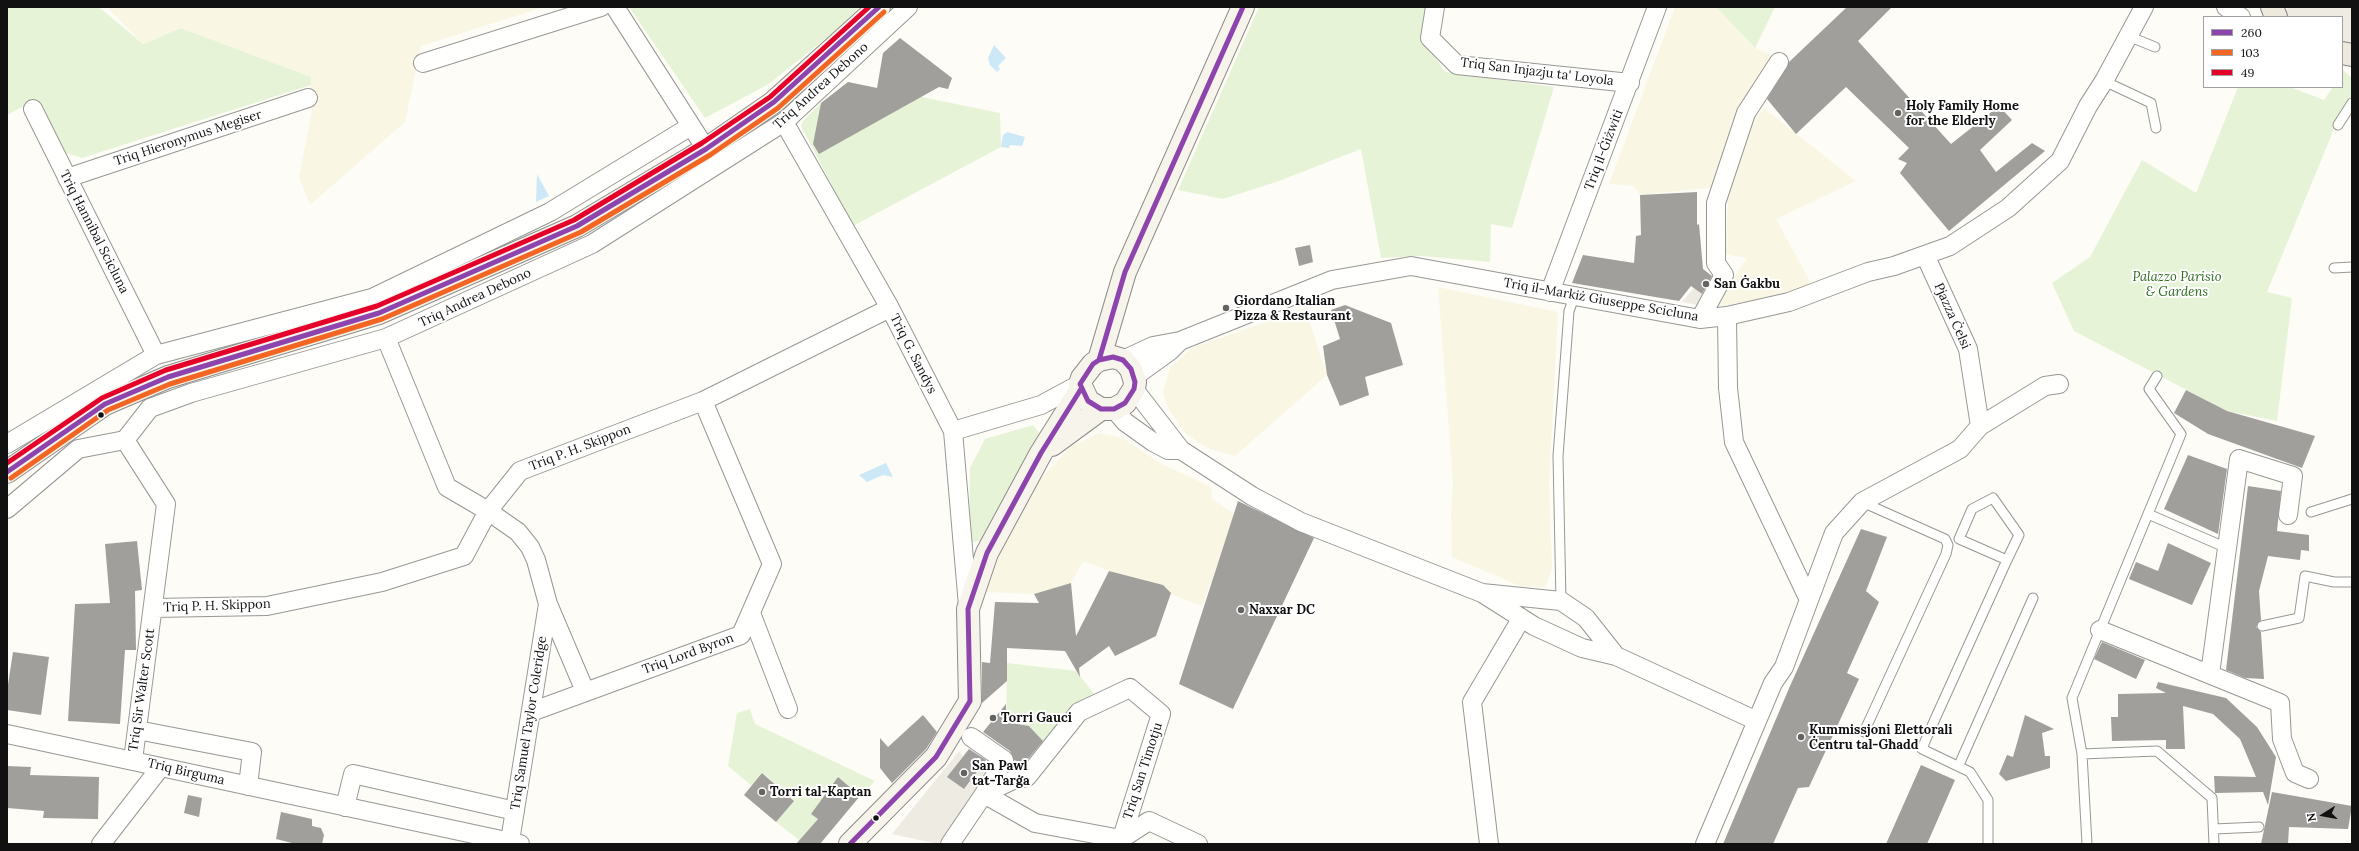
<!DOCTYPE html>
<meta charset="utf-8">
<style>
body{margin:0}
#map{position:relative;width:2359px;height:851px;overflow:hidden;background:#fdfcf7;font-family:Lora,serif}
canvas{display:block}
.frame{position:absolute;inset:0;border:8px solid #111;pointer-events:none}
.legend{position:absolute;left:2203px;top:16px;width:140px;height:72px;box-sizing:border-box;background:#fff;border:1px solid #a0a0a0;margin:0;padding:5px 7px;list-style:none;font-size:12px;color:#111}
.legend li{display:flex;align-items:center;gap:8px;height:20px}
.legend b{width:20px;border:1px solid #a0a0a0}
.north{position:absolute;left:2303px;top:795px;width:40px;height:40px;-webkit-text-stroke:3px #fff;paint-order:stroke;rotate:259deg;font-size:11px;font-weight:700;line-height:16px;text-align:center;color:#111}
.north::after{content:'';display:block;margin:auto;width:14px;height:18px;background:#111;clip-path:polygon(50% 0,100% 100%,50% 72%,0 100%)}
</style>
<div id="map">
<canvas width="2359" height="851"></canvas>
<div class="frame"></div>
<ul class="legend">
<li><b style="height:5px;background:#8e44ad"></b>260</li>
<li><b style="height:5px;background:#f26522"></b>103</li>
<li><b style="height:5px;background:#e4002b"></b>49</li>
</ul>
<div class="north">N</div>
</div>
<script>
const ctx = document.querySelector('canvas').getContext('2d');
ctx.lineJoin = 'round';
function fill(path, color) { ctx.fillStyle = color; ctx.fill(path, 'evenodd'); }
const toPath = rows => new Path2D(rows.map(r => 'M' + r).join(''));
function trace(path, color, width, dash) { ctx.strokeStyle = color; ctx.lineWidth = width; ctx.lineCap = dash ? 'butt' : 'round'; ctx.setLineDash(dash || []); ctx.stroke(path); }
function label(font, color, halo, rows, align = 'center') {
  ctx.font = font + ' Lora,serif'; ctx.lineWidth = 4; ctx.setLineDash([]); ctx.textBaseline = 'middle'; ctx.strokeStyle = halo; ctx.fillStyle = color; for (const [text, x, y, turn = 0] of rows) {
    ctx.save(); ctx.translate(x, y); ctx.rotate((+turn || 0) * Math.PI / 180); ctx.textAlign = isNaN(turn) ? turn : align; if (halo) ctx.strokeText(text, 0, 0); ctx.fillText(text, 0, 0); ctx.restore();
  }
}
fill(toPath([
 [107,7,544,7,421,46,405,122,310,205,299,177,312,111,310,97,311,77,181,28,143,44],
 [1675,7,1716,7,1755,48,1773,56,1718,187,1640,195,1634,186,1609,184],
 [1764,108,1856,181,1776,219,1813,287,1785,295,1714,307,1747,258,1725,254,1728,199,1746,132],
 [1438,287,1558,312,1549,484,1552,569,1545,587,1522,587,1452,557,1451,515,1453,483],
 [1305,308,1327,375,1235,456,1207,448,1185,433,1168,408,1163,392,1170,368,1192,348],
 [1099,433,1123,438,1160,463,1211,487,1212,499,1236,515,1202,606,1083,561,1071,583,1034,594,987,592,988,578,1035,485,1070,447]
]), '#f9f7e4');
fill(toPath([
 [7,7,99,7,143,44,181,28,311,77,311,85,82,158,66,153,42,107,26,105,7,115],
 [629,7,860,7,836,30,769,84,705,118],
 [1259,7,1428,7,1424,40,1445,72,1554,87,1512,228,1491,224,1490,262,1422,256,1381,258,1361,149,1279,181,1223,199,1178,190],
 [1716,7,1775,7,1755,48],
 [2343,70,2352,78,2352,100,2336,124,2267,292,2292,298,2277,421,2227,411,2074,331,2052,283,2090,257,2142,160,2196,193,2238,87,2290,87,2324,100,2333,87,2342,87],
 [848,82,1000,113,1001,147,853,226,801,126,803,121,821,103],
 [1033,425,1040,434,983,540,969,543,970,468,985,439],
 [1007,663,1076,671,1096,696,1046,744,1029,726,1006,722],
 [750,709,755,724,875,781,860,796,812,814,818,819,799,840,776,822,794,800,763,773,752,786,728,766,737,713]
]), '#e7f3d7');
fill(toPath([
 [2292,7,2352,7,2352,45,2342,49,2342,17,2287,17,2283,10],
 [1694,288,1706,297,1698,305,1682,302],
 [959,751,963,756,948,777,964,789,980,769,989,776,938,844,892,834]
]), '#edebe2');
fill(toPath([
 [994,45,1006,58,998,66,1000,69,997,72,990,65,988,58],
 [1007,132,1025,137,1022,146,1010,145,1009,148,1001,147,1003,135],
 [537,174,549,196,536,202],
 [886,463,893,477,883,475,867,482,859,475]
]), '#cde8f7');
fill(toPath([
 [1847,7,1892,7,1858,41,1951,144,1999,106,2012,120,1980,150,1996,172,2032,143,2045,151,1949,231,1900,173,1907,163,1898,159,1909,148,1846,87,1796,134,1767,99,1789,62],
 [900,38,952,78,948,89,939,87,819,154,813,144,821,103,848,82,877,88,883,53],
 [1697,192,1697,225,1699,224,1703,269,1712,276,1702,294,1691,286,1679,301,1572,283,1583,255,1634,263,1636,236,1641,235,1640,195],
 [1310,245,1313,262,1299,266,1295,248],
 [1345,305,1391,323,1403,365,1365,377,1369,395,1340,406,1327,375,1323,346,1340,339,1331,310],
 [2186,390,2227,411,2315,436,2302,468,2208,434,2174,413],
 [2188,455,2227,469,2218,534,2164,509],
 [2248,486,2281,491,2277,531,2309,535,2309,551,2301,550,2300,560,2268,556,2259,591,2261,620,2256,627,2261,632,2264,679,2245,678,2226,670],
 [1238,501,1314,538,1233,709,1179,684],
 [1861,529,1887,537,1866,591,1879,602,1847,673,1859,679,1809,787,1798,788,1773,844,1723,844,1790,686],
 [137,541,142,590,135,591,136,650,125,650,120,724,68,721,75,604,110,603,105,544],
 [2168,543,2211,563,2192,605,2129,579,2136,562,2158,571],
 [1109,571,1163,585,1171,593,1156,636,1115,656,1109,646,1079,668,1080,677,1065,651,1007,648,1007,681,982,703,982,662,990,663,995,602,1039,603,1034,594,1071,583,1076,636],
 [2102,642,2145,660,2136,679,2094,659],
 [13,652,49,657,41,715,7,710,7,691],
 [2158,682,2226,698,2257,727,2276,757,2268,805,2263,792,2215,793,2214,776,2256,777,2240,739,2213,714,2183,706,2185,749,2166,749,2166,740,2112,741,2111,717,2118,717,2118,694,2166,693,2156,688],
 [1006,704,1006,722,1029,726,1043,741,1024,764,1014,760,1010,751,983,732],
 [923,715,937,732,926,749,892,783,880,768,880,738,888,747],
 [2025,715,2054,729,2042,733,2045,756,2050,756,2050,768,2006,781,1999,774,2007,755,2013,757],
 [969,749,986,760,964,789,947,777],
 [1921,765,1955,780,1927,844,1886,844],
 [7,766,31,767,30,775,99,777,98,819,43,818,44,811,7,808],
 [762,773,794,801,776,822,744,795],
 [838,777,860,796,820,844,796,844,818,819,811,814],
 [2272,792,2352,806,2348,829,2289,827,2288,844,2261,844],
 [188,795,202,798,199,817,184,813],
 [281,812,312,819,312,826,321,828,324,835,322,844,296,844,276,839]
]), '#a19f9c');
const lane = toPath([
 [2128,36,2155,47],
 [2104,81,2151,103,2156,128],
 [2338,125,2352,103],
 [2334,268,2352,267],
 [1862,502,1945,539,1948,545,1946,554,1864,732],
 [2311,512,2352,499],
 [2148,514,2227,548],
 [1561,601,1558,456,1569,311,1575,295],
 [2262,626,2299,618,2305,576,2334,582,2352,582],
 [2082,754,2157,751,2212,798,2214,844],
 [1959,765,2033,598],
 [2214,829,2259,827],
 [1988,844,1988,800,1970,772,1922,749,1926,739,2007,560,2019,535,1993,498,1972,509,1959,539,2007,560],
 [2087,844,2082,754,2072,698,2181,434,2149,389,2157,376]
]);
const street = toPath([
 [615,7,706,149],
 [1435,7,1430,38,1457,65,1630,83],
 [2226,7,2241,17],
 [423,63,601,7],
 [33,109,156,355],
 [784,122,890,308,953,431,968,606],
 [67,178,308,98],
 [1925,255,1968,349,1980,426],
 [1550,292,1657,7],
 [1727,316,1728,388,1734,442,1809,600],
 [1700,319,1724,275,1716,263,1716,203,1746,113,1779,62],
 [386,338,447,487,488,511,518,532,530,547,536,560,548,604,510,841],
 [1123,360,1153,346,1180,341,1332,280,1411,266,1700,319,1727,316,1789,302,1868,272,1894,266,1950,246,2008,208,2060,161,2088,106,2104,81,2144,7],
 [1134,377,1170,351,1180,341],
 [1134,389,1181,450,1252,496,1301,522,1482,593,1534,626,1582,648,1616,656,1757,721],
 [1114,409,1125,422,1153,442,1168,450,1181,450],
 [953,431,1041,405,1080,384],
 [125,440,166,504,133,760],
 [7,444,156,355,372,298,550,212,691,126],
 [7,509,78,449,125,440,150,408,191,393,386,338,592,244,784,122,908,7],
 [1482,593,1561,601,1586,618,1616,656],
 [548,604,585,691],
 [153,608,267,606,382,582,464,556,488,511,520,471,703,401,890,308],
 [751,613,788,709],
 [2100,630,2280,703,2282,739,2295,773,2309,779],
 [2210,674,2239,459,2293,476,2288,515],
 [531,712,741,635,772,564,703,401],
 [137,730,252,752,248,786],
 [7,734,520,844],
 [984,794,1013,780,1027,777,1079,712,1130,688,1161,714,1120,844],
 [984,794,1035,823,1121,839,1149,821,1198,844],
 [345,807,353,774,515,811],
 [101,844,160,768],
 [950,844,984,794,1004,760,971,737],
 [1489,844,1472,702,1521,619],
 [1705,844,1773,683,1784,667,1834,533,1862,502,1960,449,1980,426,2045,386,2059,384]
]);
const secondary = toPath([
 [1113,357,1123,360,1131,369,1135,382,1134,389,1125,403,1114,409,1101,409,1088,401,1080,384,1082,378,1093,364,1099,360,1113,357],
 [1099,360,1125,272,1243,7],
 [1052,445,1101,409],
 [7,472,105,404,168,377,379,313,577,226,706,149,774,102,879,7],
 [850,844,936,757,970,701,968,609,987,553,1041,453,1081,389]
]);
const primary = toPath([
 [2272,7,2276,17],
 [2342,53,2352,55]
]);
trace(lane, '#979795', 11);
trace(street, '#979795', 20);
trace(secondary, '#8e8d8b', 24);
trace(primary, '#858482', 24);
trace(lane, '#fffffe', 9);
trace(street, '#fffffe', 18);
trace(secondary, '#f6f4eb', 22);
trace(primary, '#ede9dc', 22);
trace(toPath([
 [1113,357,1123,360,1131,369,1135,382,1134,389,1125,403,1114,409,1101,409,1088,401,1080,384,1093,364,1099,360,1113,357],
 [1099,360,1125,272,1243,7],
 [7,472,105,404,168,377,379,313,577,226,706,149,774,102,879,7],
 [850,844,936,757,970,701,968,609,987,553,1041,453,1081,389]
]), '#8e44ad', 5);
trace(toPath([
 [11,478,108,410,170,384,382,319,581,232,710,155,778,108,884,12]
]), '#f26522', 5);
trace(toPath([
 [7,463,102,398,166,370,377,306,574,220,702,143,770,97,869,7]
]), '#e4002b', 5);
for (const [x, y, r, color] of [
 [1898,113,4,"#646362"],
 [1706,284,4,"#646362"],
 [1226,308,4,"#646362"],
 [101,415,3.5,"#111"],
 [1241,610,4,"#646362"],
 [993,718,4,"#646362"],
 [1801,737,4,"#646362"],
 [964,773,4,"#646362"],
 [762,792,4,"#646362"],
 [876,818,3.5,"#111"]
]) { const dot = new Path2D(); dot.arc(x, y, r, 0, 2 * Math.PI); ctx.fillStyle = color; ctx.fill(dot); trace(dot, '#fff', 1.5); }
label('13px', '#111', '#fff', [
 ["Triq San Injazju ta' Loyola",1537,72,7],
 ["Triq Andrea Debono",821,86,-42],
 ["Triq Hieronymus Megiser",188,138,-18],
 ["Triq il-Ġiżwiti",1604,150,-69],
 ["Triq Hannibal Scicluna",94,232,63],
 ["Triq Andrea Debono",475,298,-25],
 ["Triq il-Markiż Giuseppe Scicluna",1601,300,10],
 ["Pjazza Ċelsi",1952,316,66],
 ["Triq G. Sandys",913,354,63],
 ["Triq P. H. Skippon",580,448,-21],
 ["Triq P. H. Skippon",217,606,-2],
 ["Triq Lord Byron",688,654,-20],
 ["Triq Sir Walter Scott",142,690,-82],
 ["Triq Samuel Taylor Coleridge",529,723,-81],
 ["Triq San Timotju",1143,771,-72],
 ["Triq Birguma",186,772,13]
]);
label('bold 13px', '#111', '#fff', [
 ["Holy Family Home",1906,106],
 ["for the Elderly",1906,121],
 ["San Ġakbu",1714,284],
 ["Giordano Italian",1234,301],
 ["Pizza & Restaurant",1234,316],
 ["Naxxar DC",1249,610],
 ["Torri Gauci",1001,718],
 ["Kummissjoni Elettorali",1809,730],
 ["Ċentru tal-Għadd",1809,745],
 ["San Pawl",972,766],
 ["tat-Tarġa",972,781],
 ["Torri tal-Kaptan",770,792]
], 'left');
label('italic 13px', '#2f6b1f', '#fff', [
 ["Palazzo Parisio",2177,277],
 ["& Gardens",2177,292]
]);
</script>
